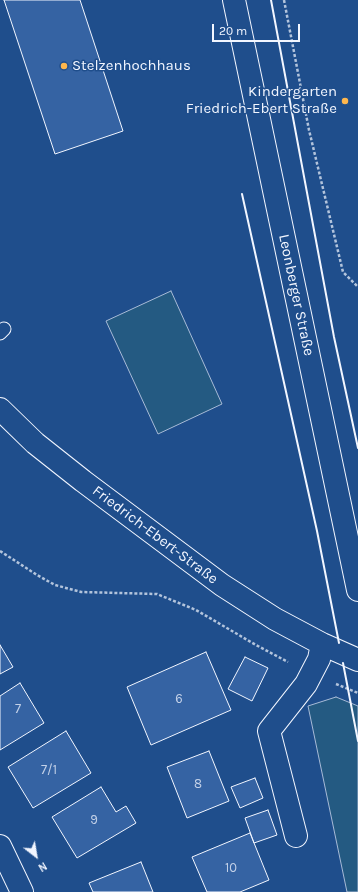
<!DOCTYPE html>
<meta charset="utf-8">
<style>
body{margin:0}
#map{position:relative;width:358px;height:892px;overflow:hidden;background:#1f4e8c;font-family:Karla,sans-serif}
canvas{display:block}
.north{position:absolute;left:16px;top:836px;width:40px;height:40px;-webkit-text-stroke:3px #1f4e8c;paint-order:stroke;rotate:149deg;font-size:11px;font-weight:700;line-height:16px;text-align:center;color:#f2f6ff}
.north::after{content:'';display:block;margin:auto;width:14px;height:18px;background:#f2f6ff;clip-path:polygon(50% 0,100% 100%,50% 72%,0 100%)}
.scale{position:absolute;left:212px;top:24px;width:88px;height:18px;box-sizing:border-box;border:2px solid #f2f6ff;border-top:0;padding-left:5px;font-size:12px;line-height:14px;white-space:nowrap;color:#f2f6ff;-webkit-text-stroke:3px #1f4e8c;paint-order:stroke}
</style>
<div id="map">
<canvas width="358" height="892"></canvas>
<div class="north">N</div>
<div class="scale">20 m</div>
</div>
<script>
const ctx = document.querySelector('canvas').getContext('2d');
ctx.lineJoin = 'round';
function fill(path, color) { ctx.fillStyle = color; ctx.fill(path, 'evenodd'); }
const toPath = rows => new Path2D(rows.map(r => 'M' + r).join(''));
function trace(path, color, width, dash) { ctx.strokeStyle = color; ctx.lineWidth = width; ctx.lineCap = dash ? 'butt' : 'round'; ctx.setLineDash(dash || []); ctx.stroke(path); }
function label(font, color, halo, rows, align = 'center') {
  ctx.font = font + ' Karla,sans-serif'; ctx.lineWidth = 3; ctx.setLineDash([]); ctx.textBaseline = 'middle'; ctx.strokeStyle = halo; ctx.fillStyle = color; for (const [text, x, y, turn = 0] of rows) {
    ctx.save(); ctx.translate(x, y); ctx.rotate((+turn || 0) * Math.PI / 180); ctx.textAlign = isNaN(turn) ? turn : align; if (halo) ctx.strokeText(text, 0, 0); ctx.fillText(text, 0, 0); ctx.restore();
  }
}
const green = toPath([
 [171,291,222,404,158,434,106,321,171,291],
 [336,697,358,706,358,892,347,892,308,706,336,697]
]);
fill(green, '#245a82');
trace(green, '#a8bbd7', 1);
const building = toPath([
 [4,0,80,0,123,131,55,154,4,0],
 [0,645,13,667,0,674,0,645],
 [206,652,231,710,151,745,127,687,206,652],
 [245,657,268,668,252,701,228,689,245,657],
 [20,683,44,723,0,750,0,696,20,683],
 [66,731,91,773,33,808,8,767,66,731],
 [209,751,229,801,187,818,167,767,209,751],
 [255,778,263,798,240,808,231,787,255,778],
 [101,787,116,812,126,806,136,823,77,858,52,817,101,787],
 [268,810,277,835,254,843,245,818,268,810],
 [250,833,269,880,240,892,207,892,192,857,250,833],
 [141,862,153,892,93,892,89,883,141,862]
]);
fill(building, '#3563a3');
trace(building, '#f2f6ff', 1);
const service = toPath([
 [0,333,4,329]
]);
const minor = toPath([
 [0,409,35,443,83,481,222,585,275,619,322,644,358,660],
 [296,836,269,731,306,684,319,659,322,644],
 [0,846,22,892]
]);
const secondary = toPath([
 [234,0,358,590]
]);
trace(service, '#f2f6ff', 15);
trace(minor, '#f2f6ff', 24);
trace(secondary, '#f2f6ff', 24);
trace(toPath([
 [284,0,309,130,343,272,358,287],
 [0,551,37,575,55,585,81,592,157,594,196,610,256,645,288,662],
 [336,684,358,693]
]), '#b3c4dc', 2.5, [3, 2]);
trace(service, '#1f4e8c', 13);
trace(minor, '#1f4e8c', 22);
trace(secondary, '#1f4e8c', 22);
trace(toPath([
 [271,0,334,337,358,448],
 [242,194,317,531,339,643],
 [343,663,358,741]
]), '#f2f6ff', 2);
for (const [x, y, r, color] of [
 [64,66,4,"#ffb74d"],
 [345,101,4,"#ffb74d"]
]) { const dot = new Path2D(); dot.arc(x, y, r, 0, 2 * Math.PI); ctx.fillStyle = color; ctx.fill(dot); trace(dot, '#1f4e8c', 1.5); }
label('13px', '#c3d1e8', null, [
 ["6",179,699],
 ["7",18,709],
 ["7/1",49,770],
 ["8",198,784],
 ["9",94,820],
 ["10",231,868]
]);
label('15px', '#f2f6ff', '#1f4e8c', [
 ["Stelzenhochhaus",72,66],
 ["Kindergarten",337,92,"right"],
 ["Friedrich-Ebert Straße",337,109,"right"]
], 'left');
label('15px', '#f2f6ff', '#1f4e8c', [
 ["Leonberger Straße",296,295,78],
 ["Friedrich-Ebert-Straße",155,535,37]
]);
</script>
